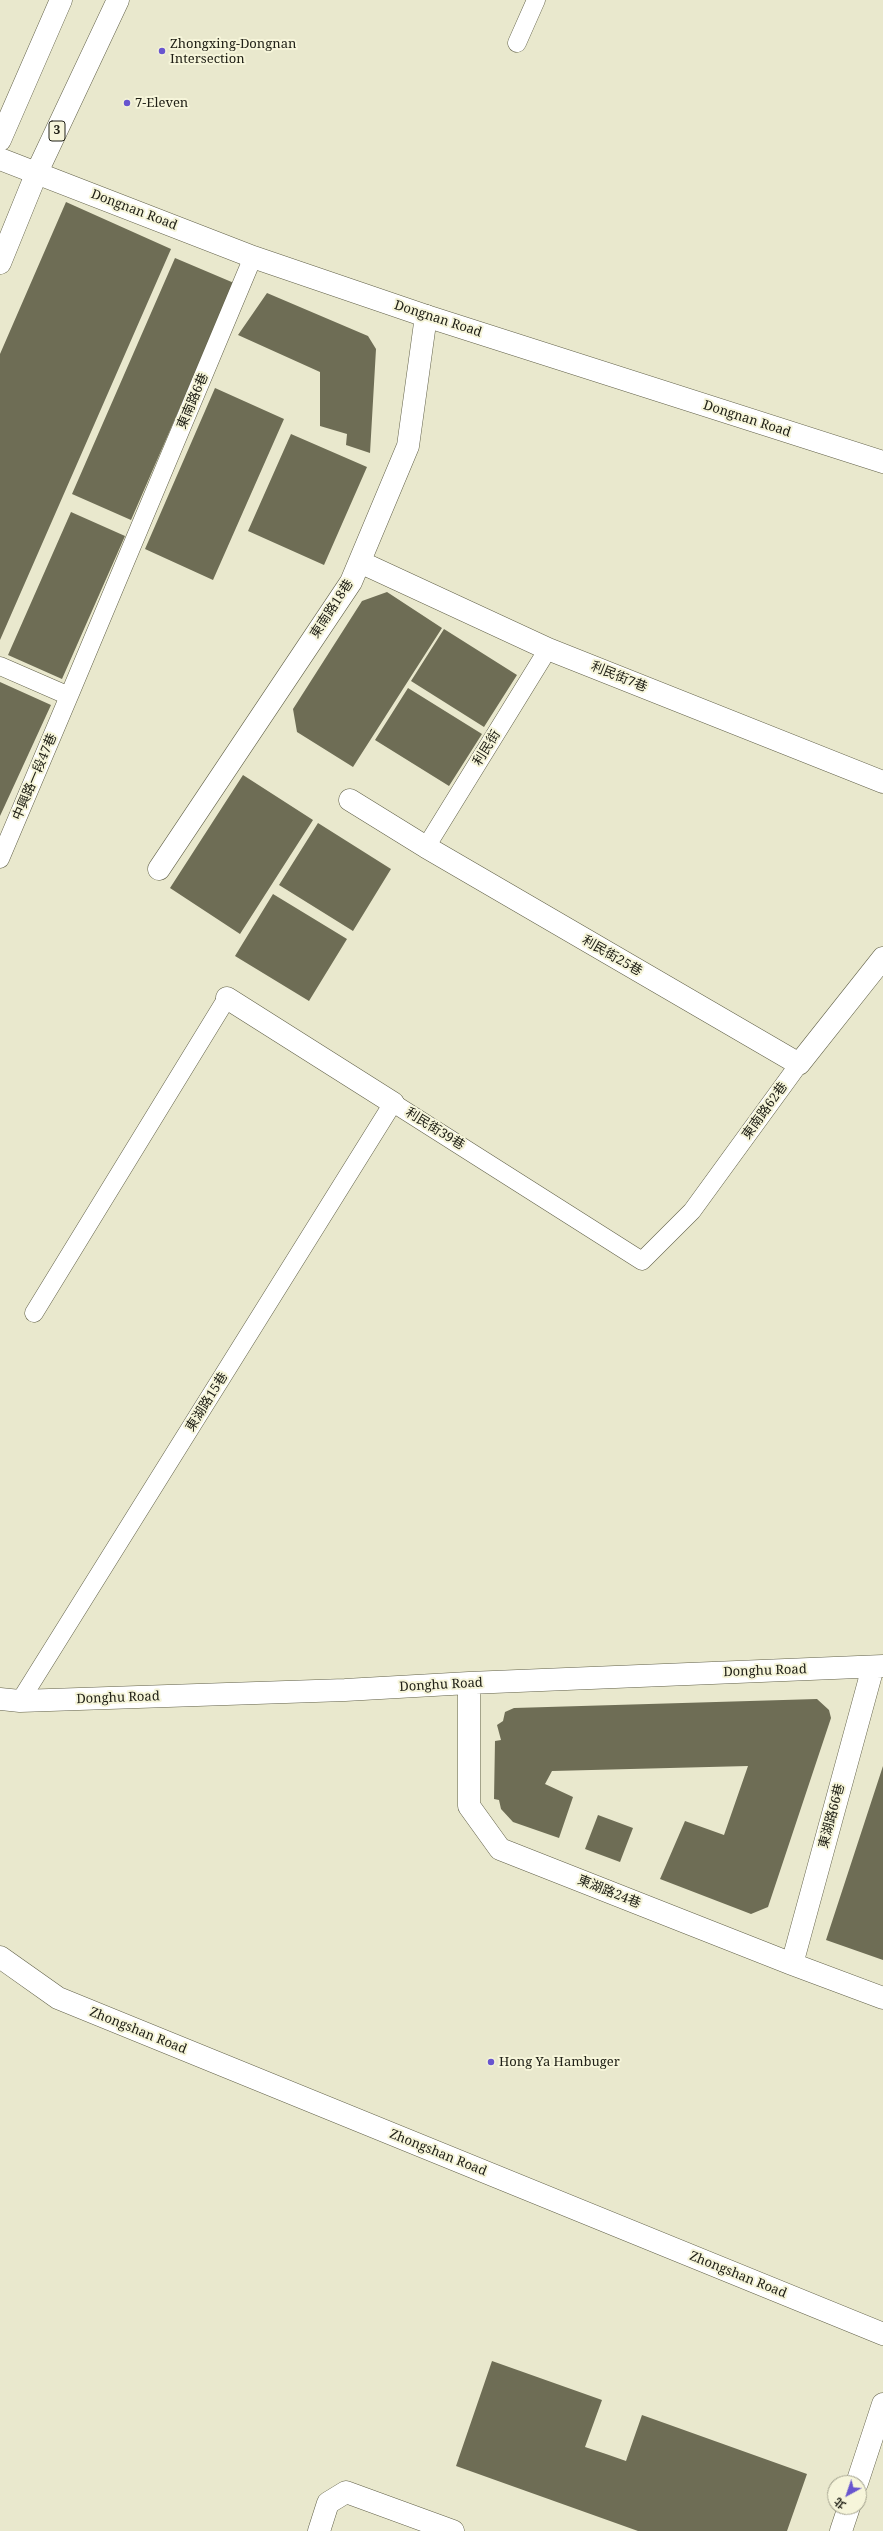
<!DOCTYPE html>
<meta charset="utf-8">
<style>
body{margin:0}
#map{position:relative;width:883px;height:2531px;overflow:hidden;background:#e9e8cd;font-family:"Noto Serif","Noto Sans TC",serif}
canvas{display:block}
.north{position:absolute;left:827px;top:2475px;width:40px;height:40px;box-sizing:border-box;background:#f6f5da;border:1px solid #a1a08c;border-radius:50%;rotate:220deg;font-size:11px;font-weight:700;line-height:16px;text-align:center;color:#212117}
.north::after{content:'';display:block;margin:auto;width:14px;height:18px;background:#6855cf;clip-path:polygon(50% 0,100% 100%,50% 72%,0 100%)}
</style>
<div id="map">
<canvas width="883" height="2531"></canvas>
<div class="north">北</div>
</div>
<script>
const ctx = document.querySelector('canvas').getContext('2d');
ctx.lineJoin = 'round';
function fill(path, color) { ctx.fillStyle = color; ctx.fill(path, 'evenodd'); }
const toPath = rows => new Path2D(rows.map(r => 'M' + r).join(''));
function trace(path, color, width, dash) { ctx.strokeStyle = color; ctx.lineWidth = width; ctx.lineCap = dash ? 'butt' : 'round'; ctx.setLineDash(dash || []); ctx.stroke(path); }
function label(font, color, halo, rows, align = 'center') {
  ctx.font = font + ' "Noto Serif","Noto Sans TC",serif'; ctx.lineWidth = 4; ctx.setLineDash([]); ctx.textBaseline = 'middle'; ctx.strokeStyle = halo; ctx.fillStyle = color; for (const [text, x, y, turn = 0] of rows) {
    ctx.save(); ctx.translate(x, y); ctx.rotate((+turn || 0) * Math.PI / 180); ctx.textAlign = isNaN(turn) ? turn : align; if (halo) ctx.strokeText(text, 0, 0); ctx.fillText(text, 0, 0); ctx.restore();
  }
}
fill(toPath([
 [66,202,171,249,0,640,0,354],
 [175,258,234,283,131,520,72,494],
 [267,293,368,336,376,349,370,453,346,445,347,434,320,426,320,372,238,335],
 [215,388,284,419,213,580,145,549],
 [291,434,367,467,324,565,248,531],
 [71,512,125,536,62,679,8,655],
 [387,592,442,628,353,767,297,732,293,709,362,601],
 [444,629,517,675,484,727,411,681],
 [0,682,51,705,0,816],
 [408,688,482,734,449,786,375,740],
 [243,775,313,820,240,934,170,888],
 [318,823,391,869,353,931,279,885],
 [273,894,347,939,309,1001,235,956],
 [817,1699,829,1710,831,1718,768,1907,751,1914,660,1879,685,1821,724,1835,748,1766,552,1771,545,1784,573,1797,559,1838,513,1822,501,1809,499,1800,494,1799,495,1741,501,1740,497,1725,503,1721,505,1712,514,1708],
 [883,1766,883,1960,826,1940],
 [598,1815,633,1828,620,1862,585,1849],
 [492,2361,602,2400,585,2447,606,2454,626,2461,642,2415,807,2474,787,2531,638,2531,456,2466]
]), '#6e6d55');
const lane = toPath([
 [517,43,536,0],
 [0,666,69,696,0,859],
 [69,696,253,257],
 [426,847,548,649],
 [34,1313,227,998],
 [20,1701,393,1103,642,1261,692,1211,799,1064]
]);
const street = toPath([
 [360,562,548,649,883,782],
 [350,800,426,847,799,1064,883,958],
 [159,869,351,582,408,446,426,316],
 [227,998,393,1103],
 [469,1683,469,1806,500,1849,792,1964,883,1998],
 [0,1699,20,1701,345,1690,469,1683,883,1666],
 [0,1957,58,1998,883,2334],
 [792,1964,873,1667],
 [857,2483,883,2404],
 [319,2531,328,2503,346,2492,453,2531],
 [841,2531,849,2507]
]);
const secondary = toPath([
 [0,159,253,257,426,316,883,462]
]);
const primary = toPath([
 [0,140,61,0],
 [0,263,37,172,118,0]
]);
trace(lane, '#616048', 19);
trace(street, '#616048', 23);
trace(secondary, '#616048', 23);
trace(primary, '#616048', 23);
trace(lane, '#fff', 18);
trace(street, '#fff', 22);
trace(secondary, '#fff', 22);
trace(primary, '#fff', 22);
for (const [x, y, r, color] of [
 [162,51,4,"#6855cf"],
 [127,103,4,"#6855cf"],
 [491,2062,4,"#6855cf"]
]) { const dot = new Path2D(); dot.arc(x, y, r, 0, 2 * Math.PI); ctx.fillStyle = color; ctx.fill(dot); trace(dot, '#f6f5da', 1.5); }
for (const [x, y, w] of [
 [57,131,16]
]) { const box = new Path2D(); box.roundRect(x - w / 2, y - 10, w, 20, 3); ctx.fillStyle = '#f6f5da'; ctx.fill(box); trace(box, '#212117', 1); }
label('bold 12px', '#212117', null, [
 ["3",57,131]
]);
label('13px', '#212117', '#f6f5da', [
 ["Zhongxing-Dongnan",170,44],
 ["Intersection",170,59],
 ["7-Eleven",135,103],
 ["Hong Ya Hambuger",499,2062]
], 'left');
label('13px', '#212117', '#f6f5da', [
 ["Dongnan Road",134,210,21],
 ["Dongnan Road",438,319,18],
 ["東南路6巷",193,401,-67],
 ["Dongnan Road",747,419,18],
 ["東南路18巷",332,609,-57],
 ["利民街7巷",619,677,22],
 ["利民街",487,748,-58],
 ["中興路一段47巷",35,777,-67],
 ["利民街25巷",612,956,30],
 ["東南路62巷",765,1111,-54],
 ["利民街39巷",435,1129,32],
 ["東湖路15巷",207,1402,-58],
 ["Donghu Road",765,1671,-2],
 ["Donghu Road",441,1685,-3],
 ["Donghu Road",118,1698,-2],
 ["東湖路66巷",832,1816,-75],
 ["東湖路24巷",609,1892,22],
 ["Zhongshan Road",138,2031,22],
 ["Zhongshan Road",438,2153,22],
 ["Zhongshan Road",738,2275,22]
]);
</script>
